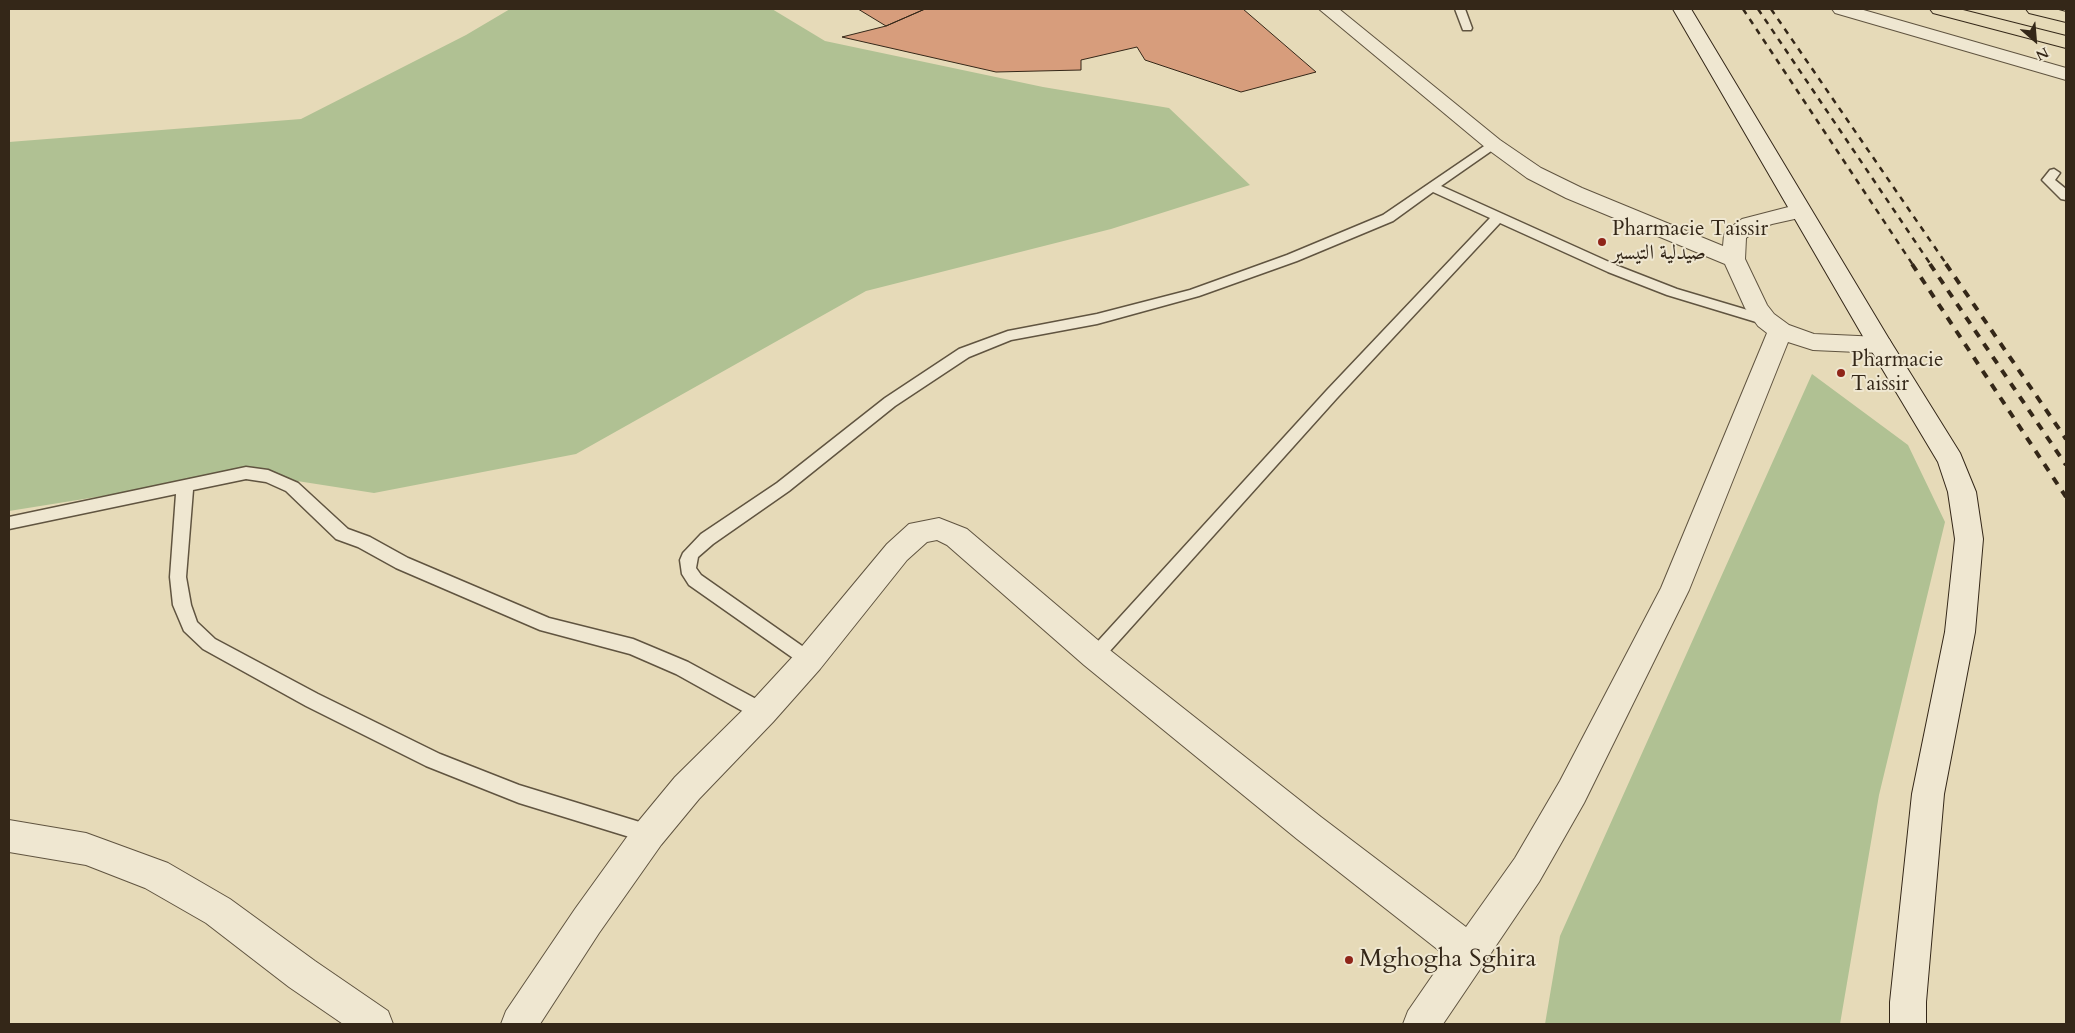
<!DOCTYPE html>
<meta charset="utf-8">
<style>
body{margin:0}
#map{position:relative;width:2075px;height:1033px;overflow:hidden;background:#e6dab8;font-family:Cardo,serif}
canvas{display:block}
.frame{position:absolute;inset:0;border:10px solid #342718;pointer-events:none}
.north{position:absolute;left:2010px;top:15px;width:50px;height:50px;-webkit-text-stroke:4px #efe7d1;paint-order:stroke;rotate:153deg;font-size:14px;font-weight:700;line-height:20px;text-align:center;color:#342718}
.north::after{content:'';display:block;margin:auto;width:18px;height:22px;background:#342718;clip-path:polygon(50% 0,100% 100%,50% 72%,0 100%)}
</style>
<div id="map">
<canvas width="2075" height="1033"></canvas>
<div class="frame"></div>
<div class="north">N</div>
</div>
<script>
const ctx = document.querySelector('canvas').getContext('2d');
ctx.lineJoin = 'round';
function fill(path, color) { ctx.fillStyle = color; ctx.fill(path, 'evenodd'); }
const toPath = rows => new Path2D(rows.map(r => 'M' + r).join(''));
function trace(path, color, width, dash) { ctx.strokeStyle = color; ctx.lineWidth = width; ctx.lineCap = dash ? 'butt' : 'round'; ctx.setLineDash(dash || []); ctx.stroke(path); }
function label(font, color, halo, rows, align = 'center') {
  ctx.font = font + ' Cardo,Amiri,serif'; ctx.lineWidth = 4; ctx.setLineDash([]); ctx.textBaseline = 'middle'; ctx.strokeStyle = halo; ctx.fillStyle = color; for (const [text, x, y, turn = 0] of rows) {
    ctx.save(); ctx.translate(x, y); ctx.rotate((+turn || 0) * Math.PI / 180); ctx.textAlign = isNaN(turn) ? turn : align; if (halo) ctx.strokeText(text, 0, 0); ctx.fillText(text, 0, 0); ctx.restore();
  }
}
fill(toPath([
 [510,9,772,9,825,41,1043,87,1169,108,1250,185,1111,229,866,291,576,454,374,493,246,473,9,511,9,142,301,119,466,35],
 [1812,374,1908,445,1945,522,1879,795,1840,1024,1545,1024,1560,936]
]), '#b0c193');
const building = toPath([
 [858,9,925,9,886,26,858,9],
 [925,9,1243,9,1316,72,1241,92,1145,60,1137,47,1081,60,1081,70,996,72,842,37,886,26,925,9]
]);
fill(building, '#d79d7c');
trace(building, '#342718', 1);
const lane = toPath([
 [1455,9,1465,9,1472,28,1471,30,1463,30,1455,9],
 [1493,140,1497,141,1499,144,1497,147,1441,186,1618,266,1677,289,1771,317,1773,320,1771,323,1766,325,1667,295,1608,272,1500,223,1337,398,1101,661,1095,664,1089,661,1086,656,1089,651,1327,390,1490,218,1433,192,1393,221,1297,261,1199,296,1097,324,1011,340,969,357,895,406,789,491,713,544,698,557,696,568,701,575,815,655,818,660,815,665,809,668,803,665,689,585,682,574,680,560,683,553,701,534,777,483,885,398,959,349,1008,331,1097,314,1190,290,1287,255,1383,215,1493,140],
 [2054,169,2060,173,2055,180,2066,189,2066,200,2061,199,2042,180,2050,170,2054,169],
 [246,467,268,470,298,483,348,529,370,537,408,558,549,618,633,639,688,662,769,706,771,712,769,718,762,720,755,718,676,674,630,654,540,630,396,568,358,547,336,539,286,491,266,482,246,479,193,490,186,577,191,605,197,622,215,639,318,694,440,754,519,785,656,827,659,834,656,841,649,843,519,803,426,766,306,706,203,649,184,631,173,605,170,577,176,494,9,529,9,517,246,467]
]);
const street = toPath([
 [1319,9,1339,9,1500,140,1541,168,1582,188,1723,246,1724,235,1727,230,1742,219,1800,204,1808,206,1811,211,1808,216,1772,224,1758,229,1746,238,1745,259,1767,305,1774,314,1789,325,1814,334,1880,337,1889,339,1892,345,1889,351,1880,353,1813,350,1788,342,1689,590,1584,803,1539,882,1443,1024,1403,1024,1408,1011,1446,956,1297,839,1084,665,947,545,937,540,927,542,907,560,820,669,773,722,699,799,661,845,599,933,540,1024,501,1024,506,1011,575,909,637,823,675,777,751,702,798,651,887,544,909,524,939,518,967,529,1106,647,1321,817,1466,927,1515,858,1560,781,1661,588,1767,333,1758,326,1745,308,1725,264,1566,198,1527,178,1486,148,1319,9],
 [1832,9,1860,9,2066,68,2066,80,1835,13,1832,9],
 [9,820,86,833,168,863,230,899,315,961,388,1011,393,1024,343,1024,289,987,206,923,145,888,86,865,9,852,9,820]
]);
const secondary = toPath([
 [1673,9,1691,9,1889,339,1960,453,1976,492,1983,539,1975,632,1944,794,1926,1002,1926,1024,1890,1024,1890,1002,1912,794,1945,632,1955,539,1948,492,1938,462,1868,345,1673,9]
]);
const highway = toPath([
 [1930,9,1959,9,2066,36,2066,48,1933,13,1930,9],
 [2026,9,2055,9,2066,12,2066,22,2029,13,2026,9]
]);
trace(lane, '#605440', 3);
trace(street, '#605440', 2);
trace(secondary, '#342718', 2);
trace(highway, '#342718', 2);
fill(lane, '#efe7d1');
fill(street, '#efe7d1');
fill(secondary, '#efe7d1');
fill(highway, '#e6dab8');
trace(toPath([
 [1743,9,1913,265],
 [1758,9,1931,265],
 [1771,9,1947,265]
]), '#342718', 2.5, [6, 6]);
trace(toPath([
 [1912,264,2066,497],
 [1930,264,2066,465],
 [1946,264,2066,439]
]), '#342718', 4, [8, 8]);
for (const [x, y, r, color] of [
 [1602,242,5,"#8f2418"],
 [1841,373,5,"#8f2418"],
 [1349,960,5,"#8f2418"]
]) { const dot = new Path2D(); dot.arc(x, y, r, 0, 2 * Math.PI); ctx.fillStyle = color; ctx.fill(dot); trace(dot, '#efe7d1', 2); }
label('21px', '#342718', '#efe7d1', [
 ["Pharmacie Taissir",1612,230],
 ["صيدلية التيسير",1612,254],
 ["Pharmacie",1851,361],
 ["Taissir",1851,385]
], 'left');
label('25px', '#342718', '#efe7d1', [
 ["Mghogha Sghira",1359,960]
], 'left');
</script>
